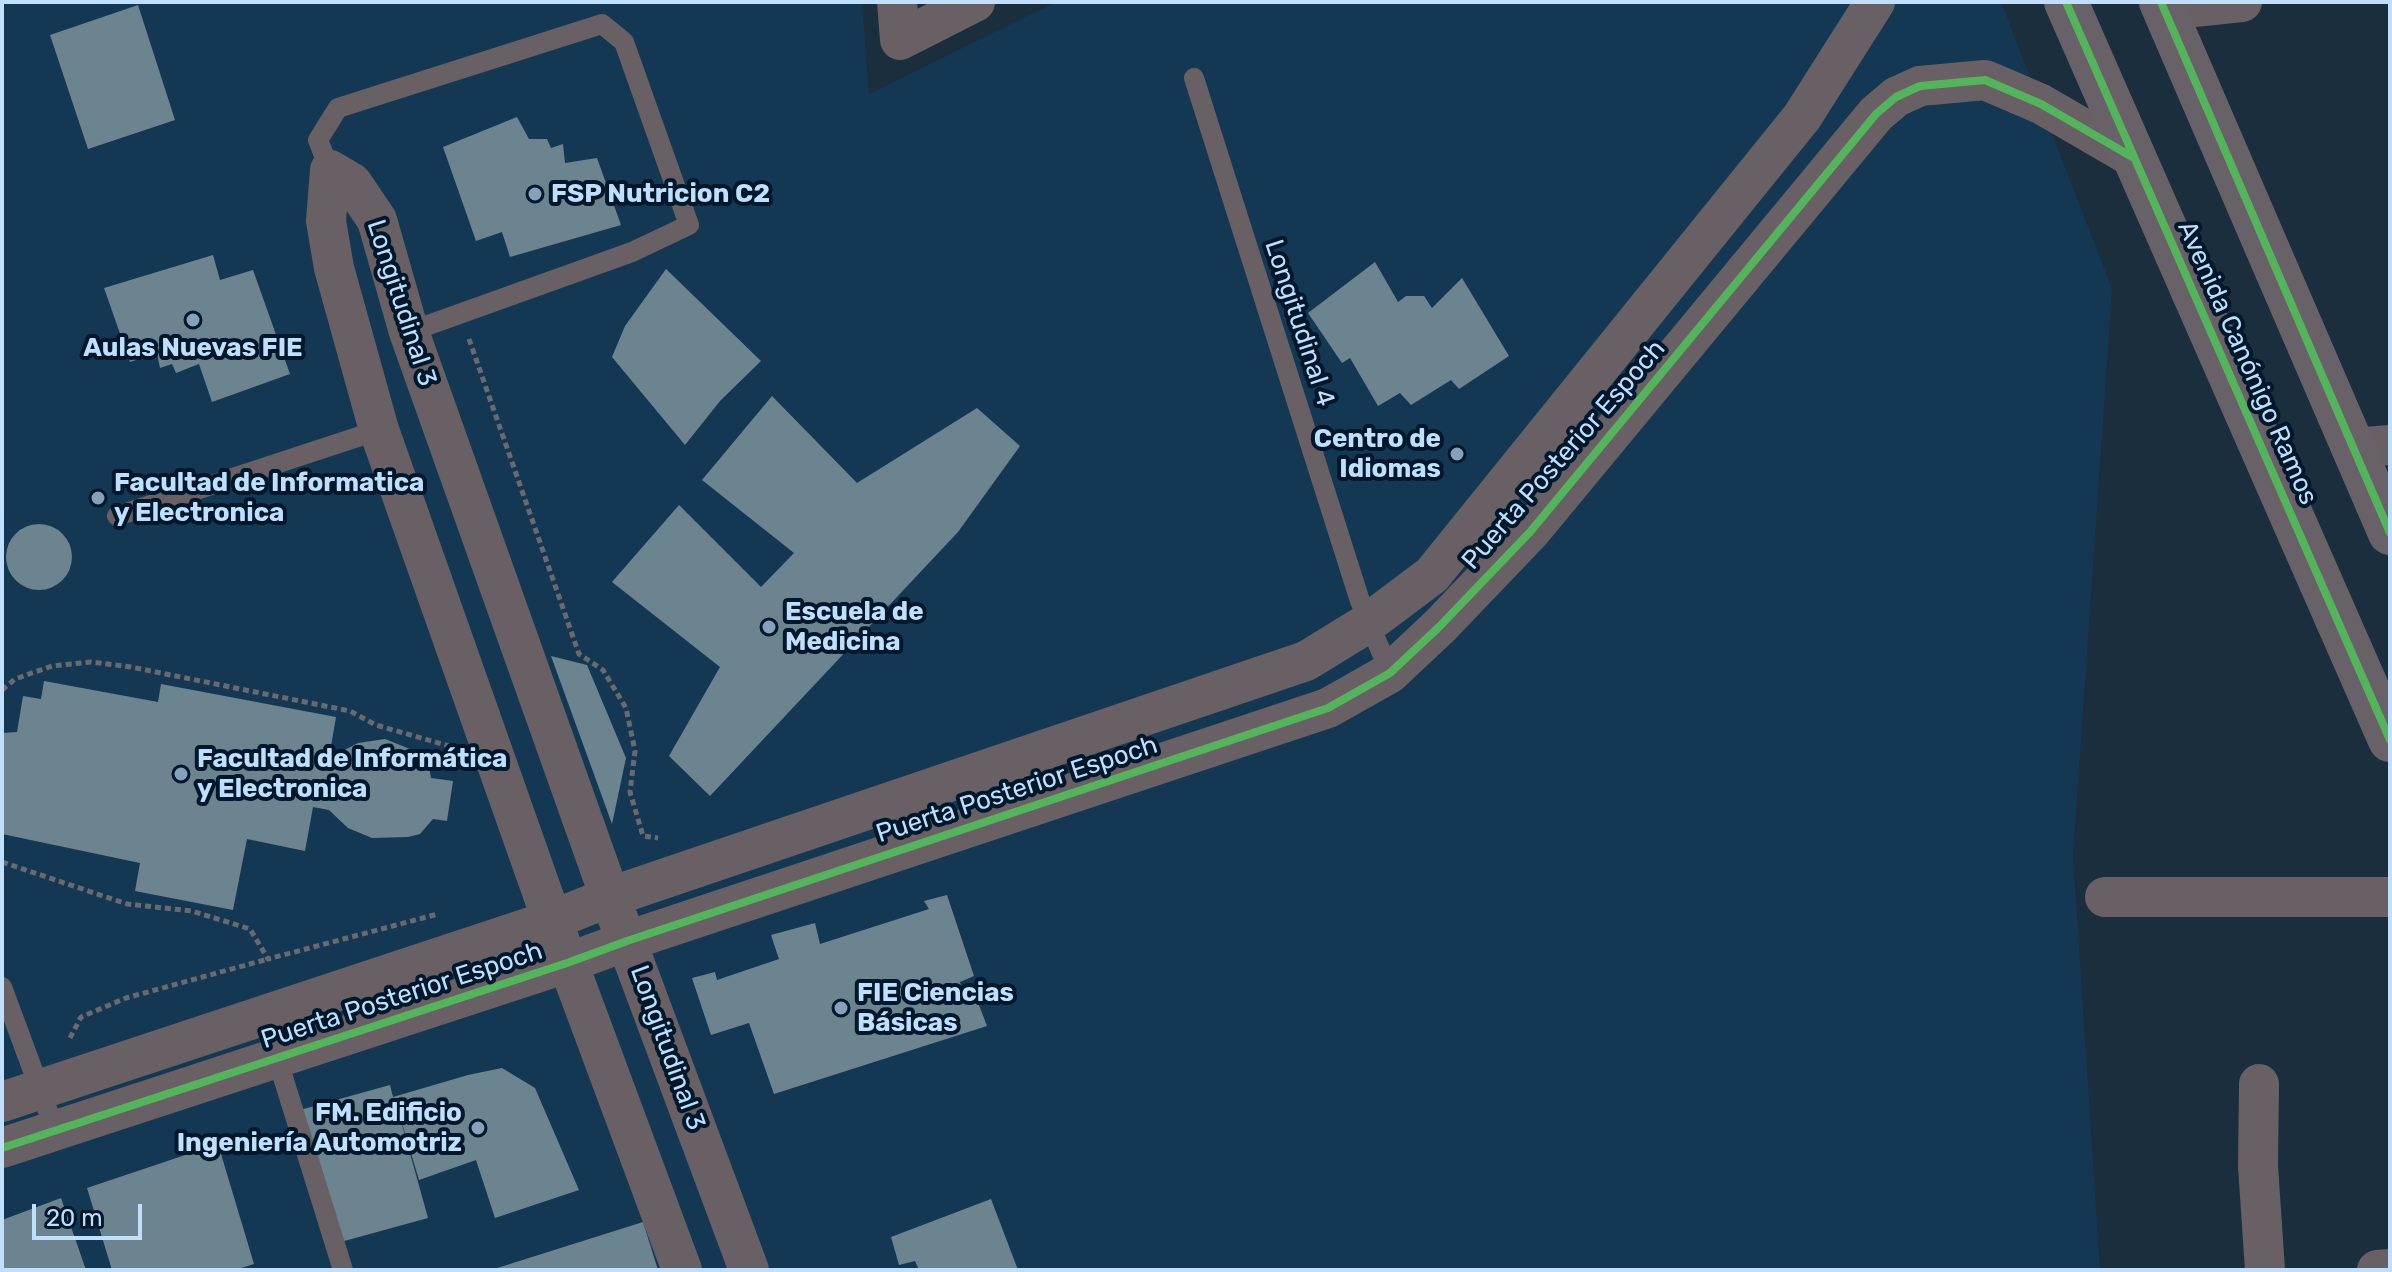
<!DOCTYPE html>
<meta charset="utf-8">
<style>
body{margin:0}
#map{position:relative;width:2392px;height:1272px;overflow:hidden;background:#1b2e3d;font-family:Rubik,sans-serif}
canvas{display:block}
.frame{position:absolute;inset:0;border:4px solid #bfdffd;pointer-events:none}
.scale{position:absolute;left:32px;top:1204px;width:110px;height:36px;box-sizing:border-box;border:4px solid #bfdffd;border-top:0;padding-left:10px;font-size:24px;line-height:28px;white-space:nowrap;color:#bfdffd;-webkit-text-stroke:6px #00172c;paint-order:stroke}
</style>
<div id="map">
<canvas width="2392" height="1272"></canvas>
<div class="frame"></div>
<div class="scale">20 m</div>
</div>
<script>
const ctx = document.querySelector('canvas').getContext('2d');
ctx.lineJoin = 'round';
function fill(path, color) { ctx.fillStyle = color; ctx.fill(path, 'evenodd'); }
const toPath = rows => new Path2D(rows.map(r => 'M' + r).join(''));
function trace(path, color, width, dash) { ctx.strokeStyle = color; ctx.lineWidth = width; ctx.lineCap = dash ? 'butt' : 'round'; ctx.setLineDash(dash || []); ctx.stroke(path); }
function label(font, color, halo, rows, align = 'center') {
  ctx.font = font + ' Rubik,sans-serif'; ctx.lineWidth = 8; ctx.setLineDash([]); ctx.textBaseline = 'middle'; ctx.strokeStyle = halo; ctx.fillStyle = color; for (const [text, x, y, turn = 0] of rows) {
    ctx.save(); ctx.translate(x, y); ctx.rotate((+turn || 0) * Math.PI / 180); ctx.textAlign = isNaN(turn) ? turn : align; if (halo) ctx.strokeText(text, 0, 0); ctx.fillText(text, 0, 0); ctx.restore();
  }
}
fill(toPath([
 [2,2,862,2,869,94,1056,2,2001,2,2112,289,2073,856,2100,1270,2,1270]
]), '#143854');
fill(toPath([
 [138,5,175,120,88,149,50,35],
 [517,117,529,139,547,139,551,148,563,144,565,163,597,158,621,225,510,257,502,232,476,241,443,147],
 [213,255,220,280,253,270,290,374,212,402,199,364,176,373,172,364,160,368,157,353,130,362,104,288],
 [1375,262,1398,302,1406,296,1424,296,1432,308,1462,278,1509,356,1459,389,1451,380,1411,405,1400,393,1378,406,1350,358,1342,363,1308,313],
 [666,269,761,361,720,401,685,445,612,357,625,326],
 [772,396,857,483,977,408,1020,446,958,532,710,796,669,756,720,667,612,582,679,505,761,587,794,553,702,480],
 '6 557a33 33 0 1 1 66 0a33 33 0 1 1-66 0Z',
 [551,656,587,665,626,758,612,824],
 [44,681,158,702,161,684,336,717,329,758,358,743,385,739,415,751,429,767,431,778,453,781,447,821,433,819,420,834,408,837,372,838,348,828,329,810,313,807,305,851,247,839,233,910,135,891,140,863,2,834,2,733,17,732,23,696,41,699],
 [947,895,974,976,960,982,963,993,972,987,987,1026,774,1094,749,1023,711,1035,692,978,715,972,717,980,779,959,771,935,815,923,820,944,929,909,924,901],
 [502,1068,535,1088,579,1190,495,1218,476,1160,419,1180,396,1103,428,1218,337,1243,300,1110,390,1085,393,1097,468,1075],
 [218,1144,254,1264,235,1270,112,1270,87,1188],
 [61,1198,86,1270,2,1270,2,1220],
 [991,1199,1018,1270,919,1270,915,1261,899,1265,891,1237],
 [643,1222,658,1270,494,1270,494,1269]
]), '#6c8390');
trace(toPath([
 [469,339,579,654,603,670,626,708,635,751,630,792,643,836,658,838],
 [2,690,15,679,52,666,91,662,131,667,350,711,376,725,449,746],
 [2,862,127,904,192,911,250,929,268,959,438,914],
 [70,1038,81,1017,126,998,268,959]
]), '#696a70', 5, [6, 4]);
trace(toPath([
 [1194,78,1360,601,1390,673],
 [330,170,318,140,338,108,602,24,624,42,689,225,632,252,409,332],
 [117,516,379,430],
 [2,987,55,1130],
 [277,1058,343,1270]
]), '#686064', 20);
trace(toPath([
 [897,2,900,40,975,2],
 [2165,10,2242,2],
 [2352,448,2390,445],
 [2105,897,2390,897],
 [2259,1084,2258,1166,2265,1270],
 [2,1102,552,920,610,897,1306,661,1368,623,1432,575,1802,117,1875,2],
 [2,1148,567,963,627,941,1328,708,1390,673,1440,626,1530,532,1876,114,1896,97,1920,86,1985,80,2041,104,2134,158],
 [682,1270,552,920,379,430,334,268,326,221,330,170,352,183,377,220,409,332,610,897,749,1270],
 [2377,1270,2390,1269]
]), '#686064', 40);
trace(toPath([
 [2066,2,2390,740],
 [2161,2,2390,533]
]), '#686168', 44);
trace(toPath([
 [2066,2,2390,740],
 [2161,2,2390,533],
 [2,1148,567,963,627,941,1328,708,1390,673,1440,626,1530,532,1876,114,1896,97,1920,86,1985,80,2041,104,2134,158]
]), '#56b35d', 8);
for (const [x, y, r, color] of [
 [535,194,8,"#86a1ba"],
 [193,320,8,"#86a1ba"],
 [1457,454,8,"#86a1ba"],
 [98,498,8,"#86a1ba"],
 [769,627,8,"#86a1ba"],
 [181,774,8,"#86a1ba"],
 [841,1008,8,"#86a1ba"],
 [478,1128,8,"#86a1ba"]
]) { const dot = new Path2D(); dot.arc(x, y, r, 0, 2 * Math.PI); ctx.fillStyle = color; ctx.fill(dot); trace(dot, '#00172c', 3); }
label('bold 26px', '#bfdffd', '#00172c', [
 ["FSP Nutricion C2",551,194],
 ["Aulas Nuevas FIE",193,348,"center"],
 ["Centro de",1441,439,"right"],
 ["Idiomas",1441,469,"right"],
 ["Facultad de Informatica",114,483],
 ["y Electronica",114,513],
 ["Escuela de",785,612],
 ["Medicina",785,642],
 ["Facultad de Informática",197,759],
 ["y Electronica",197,789],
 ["FIE Ciencias",857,993],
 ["Básicas",857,1023],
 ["FM. Edificio",462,1113,"right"],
 ["Ingeniería Automotriz",462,1143,"right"]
], 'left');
label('26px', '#bfdffd', '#00172c', [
 ["Longitudinal 3",401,303,72],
 ["Longitudinal 4",1299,323,72],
 ["Avenida Canónigo Ramos",2247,363,66],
 ["Puerta Posterior Espoch",1564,455,-49],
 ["Puerta Posterior Espoch",1017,790,-18],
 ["Puerta Posterior Espoch",402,996,-18],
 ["Longitudinal 3",667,1048,70]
]);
</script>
